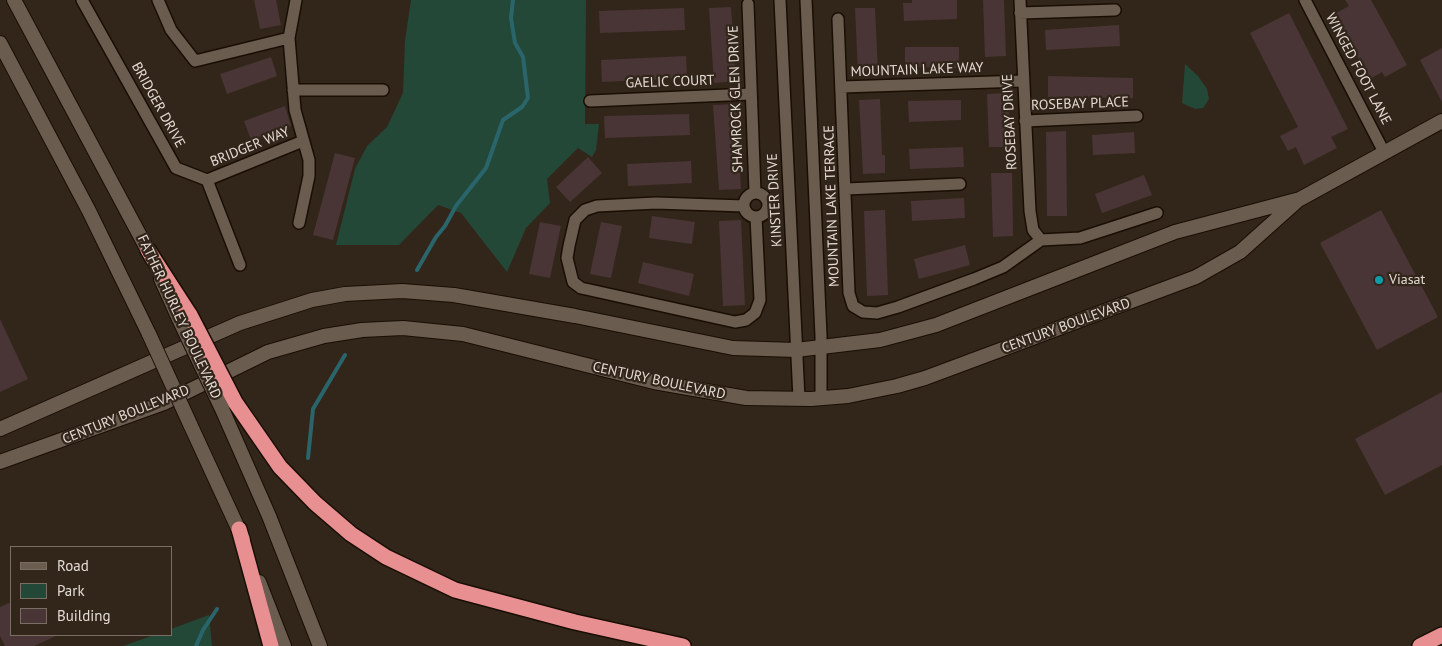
<!DOCTYPE html>
<style>
body{margin:0}
#map{position:relative;width:1442px;height:646px;overflow:hidden;background:#32261a;font-family:"PT Sans",sans-serif}
canvas{display:block}
.legend{position:absolute;left:10px;top:546px;width:162px;height:90px;box-sizing:border-box;background:#32261a;border:1px solid #796e64;margin:0;padding:6px 9px;list-style:none;font-size:15px;color:#e4dbd4}
.legend li{display:flex;align-items:center;gap:10px;height:25px}
.legend b{width:25px;border:1px solid #796e64}
</style>
<div id="map">
<canvas width="1442" height="646"></canvas>
<ul class="legend">
<li><b style="height:6px;background:#6a5c4f"></b>Road</li>
<li><b style="height:14px;background:#244838"></b>Park</li>
<li><b style="height:14px;background:#493535"></b>Building</li>
</ul>
</div>
<script>
const ctx = document.querySelector('canvas').getContext('2d');
ctx.lineJoin = 'round';
function fill(path, color) { ctx.fillStyle = color; ctx.fill(path, 'evenodd'); }
const toPath = rows => new Path2D(rows.map(r => 'M' + r).join(''));
function trace(path, color, width, dash) { ctx.strokeStyle = color; ctx.lineWidth = width; ctx.lineCap = dash ? 'butt' : 'round'; ctx.setLineDash(dash || []); ctx.stroke(path); }
function label(font, color, halo, rows, align = 'center') {
  ctx.font = font + ' "PT Sans",sans-serif'; ctx.lineWidth = 4.5; ctx.setLineDash([]); ctx.textBaseline = 'middle'; ctx.strokeStyle = halo; ctx.fillStyle = color; for (const [text, x, y, turn = 0] of rows) {
    ctx.save(); ctx.translate(x, y); ctx.rotate((+turn || 0) * Math.PI / 180); ctx.textAlign = isNaN(turn) ? turn : align; if (halo) ctx.strokeText(text, 0, 0); ctx.fillText(text, 0, 0); ctx.restore();
  }
}
fill(toPath([
 [411,0,586,0,585,124,599,124,596,150,592,157,578,148,547,179,550,203,526,228,507,272,461,213,438,205,399,245,336,245,355,169,367,146,387,127,403,93,405,41],
 [1185,64,1198,76,1207,89,1209,99,1203,108,1195,109,1182,103],
 [209,615,212,646,123,646,154,635,171,635,171,629]
]), '#244838');
trace(toPath([
 [417,270,436,237,445,226,456,206,486,168,503,120,522,107,528,98,523,57,515,43,511,18,513,0],
 [308,458,313,409,345,355],
 [196,646,203,630,217,609]
]), '#29656b', 4);
fill(toPath([
 [254,0,276,0,281,25,260,29],
 [912,0,957,0,957,19,904,21,903,3,912,3],
 [983,0,1004,0,1006,56,985,57],
 [1345,0,1371,0,1407,65,1385,77,1382,72,1370,79,1334,14,1349,6],
 [731,7,736,81,714,83,709,8],
 [684,8,685,30,600,33,599,11],
 [855,8,875,8,878,71,858,72],
 [1289,13,1348,129,1331,137,1337,148,1304,165,1296,147,1288,151,1280,136,1298,127,1250,33],
 [1119,25,1120,46,1046,50,1045,30],
 [905,47,959,47,959,68,905,67],
 [1442,48,1442,102,1420,60],
 [686,56,687,78,602,82,601,60],
 [271,57,277,76,227,94,220,74],
 [1048,76,1133,78,1133,98,1048,97],
 [1008,93,1010,147,989,147,987,94],
 [880,99,882,155,885,155,885,173,863,174,859,100],
 [961,100,961,120,909,122,908,101],
 [736,104,741,189,719,190,713,105],
 [285,106,291,126,251,140,244,121],
 [689,114,690,135,605,138,604,116],
 [1066,131,1067,216,1047,216,1046,132],
 [1134,132,1135,153,1093,155,1092,135],
 [963,147,964,167,910,169,909,149],
 [335,153,355,158,333,240,313,235],
 [588,157,602,173,570,202,556,187],
 [691,161,692,183,628,186,627,164],
 [991,173,1012,173,1013,236,993,237],
 [1144,175,1152,195,1102,213,1095,194],
 [964,198,965,218,912,221,911,201],
 [885,210,888,295,867,296,864,211],
 [1381,210,1438,317,1377,350,1320,243],
 [652,216,695,222,692,244,649,238],
 [741,220,745,305,723,306,719,221],
 [540,222,561,226,550,278,529,274],
 [601,222,622,226,611,278,590,274],
 [965,245,970,265,919,279,914,259],
 [643,262,694,274,689,296,638,283],
 [0,319,28,379,0,392],
 [1442,392,1442,465,1385,495,1355,439],
 [11,602,11,635,58,635,34,646,5,646,0,636,0,607]
]), '#493535');
const minor = toPath([
 [82,0,176,168,207,180,240,265],
 [158,0,171,30,195,61,289,38],
 [296,0,289,38,295,110,309,160,309,176,299,223],
 [780,0,799,399],
 [806,0,821,336,821,398],
 [1020,0,1030,211,1033,230,1041,240],
 [1305,0,1384,152],
 [748,4,755,193],
 [1020,13,1115,10],
 [838,19,849,293,853,306,863,312,877,313,898,307,974,279,1003,267,1041,240,1080,238,1157,213],
 [842,87,1023,81],
 [293,90,383,90],
 [590,101,751,94],
 [1025,121,1137,116],
 [207,180,303,141],
 [846,189,960,184],
 '744 205a12 12 0 1 1 24 0a12 12 0 1 1-24 0Z',
 [744,206,656,203,597,206,585,210,575,220,569,246,567,258,573,282,581,288,735,322,746,320,755,313,760,300,756,217]
]);
const tertiary = toPath([
 [0,429,240,323,312,300,345,294,402,291,454,295,575,316,733,348,796,350,880,340,936,325,1175,232,1300,199,1442,121],
 [0,462,164,403,268,352,324,336,362,330,403,328,463,334,654,382,746,398,811,399,848,396,897,386,925,378,1196,277,1240,252,1297,201]
]);
const secondary = toPath([
 [14,0,153,260],
 [0,43,89,211,149,334],
 [161,279,179,319],
 [222,409,269,516,320,646],
 [190,424,243,539],
 [259,582,284,646]
]);
const motorway = toPath([
 [148,250,190,315],
 [235,402,280,467,315,503,351,534,386,557,455,590,575,622,683,646],
 [239,529,271,646],
 [1420,646,1442,635]
]);
trace(minor, '#1a0e04', 14);
trace(tertiary, '#1a0e04', 16);
trace(secondary, '#1a0e04', 16);
trace(motorway, '#1a0e04', 18);
trace(minor, '#6a5c4f', 11);
trace(tertiary, '#6a5c4f', 14);
trace(secondary, '#6a5c4f', 14);
trace(motorway, '#e89091', 15);
const secondaryBridge = toPath([
 [179,319,222,409],
 [149,334,190,424]
]);
const motorwayBridge = toPath([
 [190,315,235,402]
]);
trace(secondaryBridge, '#1a0e04', 16, []);
trace(motorwayBridge, '#1a0e04', 18, []);
trace(secondaryBridge, '#6a5c4f', 14);
trace(motorwayBridge, '#e89091', 15);
for (const [x, y, r, color] of [
 [1379,280,5,"#0f9aa8"]
]) { const dot = new Path2D(); dot.arc(x, y, r, 0, 2 * Math.PI); ctx.fillStyle = color; ctx.fill(dot); trace(dot, '#32261a', 2); }
label('14px', '#e4dbd4', '#32261a', [
 ["WINGED FOOT LANE",1358,69,62],
 ["MOUNTAIN LAKE WAY",917,70,-2],
 ["GAELIC COURT",670,82,-2],
 ["SHAMROCK GLEN DRIVE",736,99,-92],
 ["ROSEBAY PLACE",1080,104,-2],
 ["BRIDGER DRIVE",158,105,61],
 ["ROSEBAY DRIVE",1010,122,-93],
 ["BRIDGER WAY",250,147,-22],
 ["KINSTER DRIVE",775,200,-93],
 ["MOUNTAIN LAKE TERRACE",832,206,-92],
 ["FATHER HURLEY BOULEVARD",179,317,65],
 ["CENTURY BOULEVARD",1066,326,-20],
 ["CENTURY BOULEVARD",659,381,12],
 ["CENTURY BOULEVARD",126,415,-22]
]);
label('14px', '#e4dbd4', '#32261a', [
 ["Viasat",1389,280]
], 'left');
</script>
